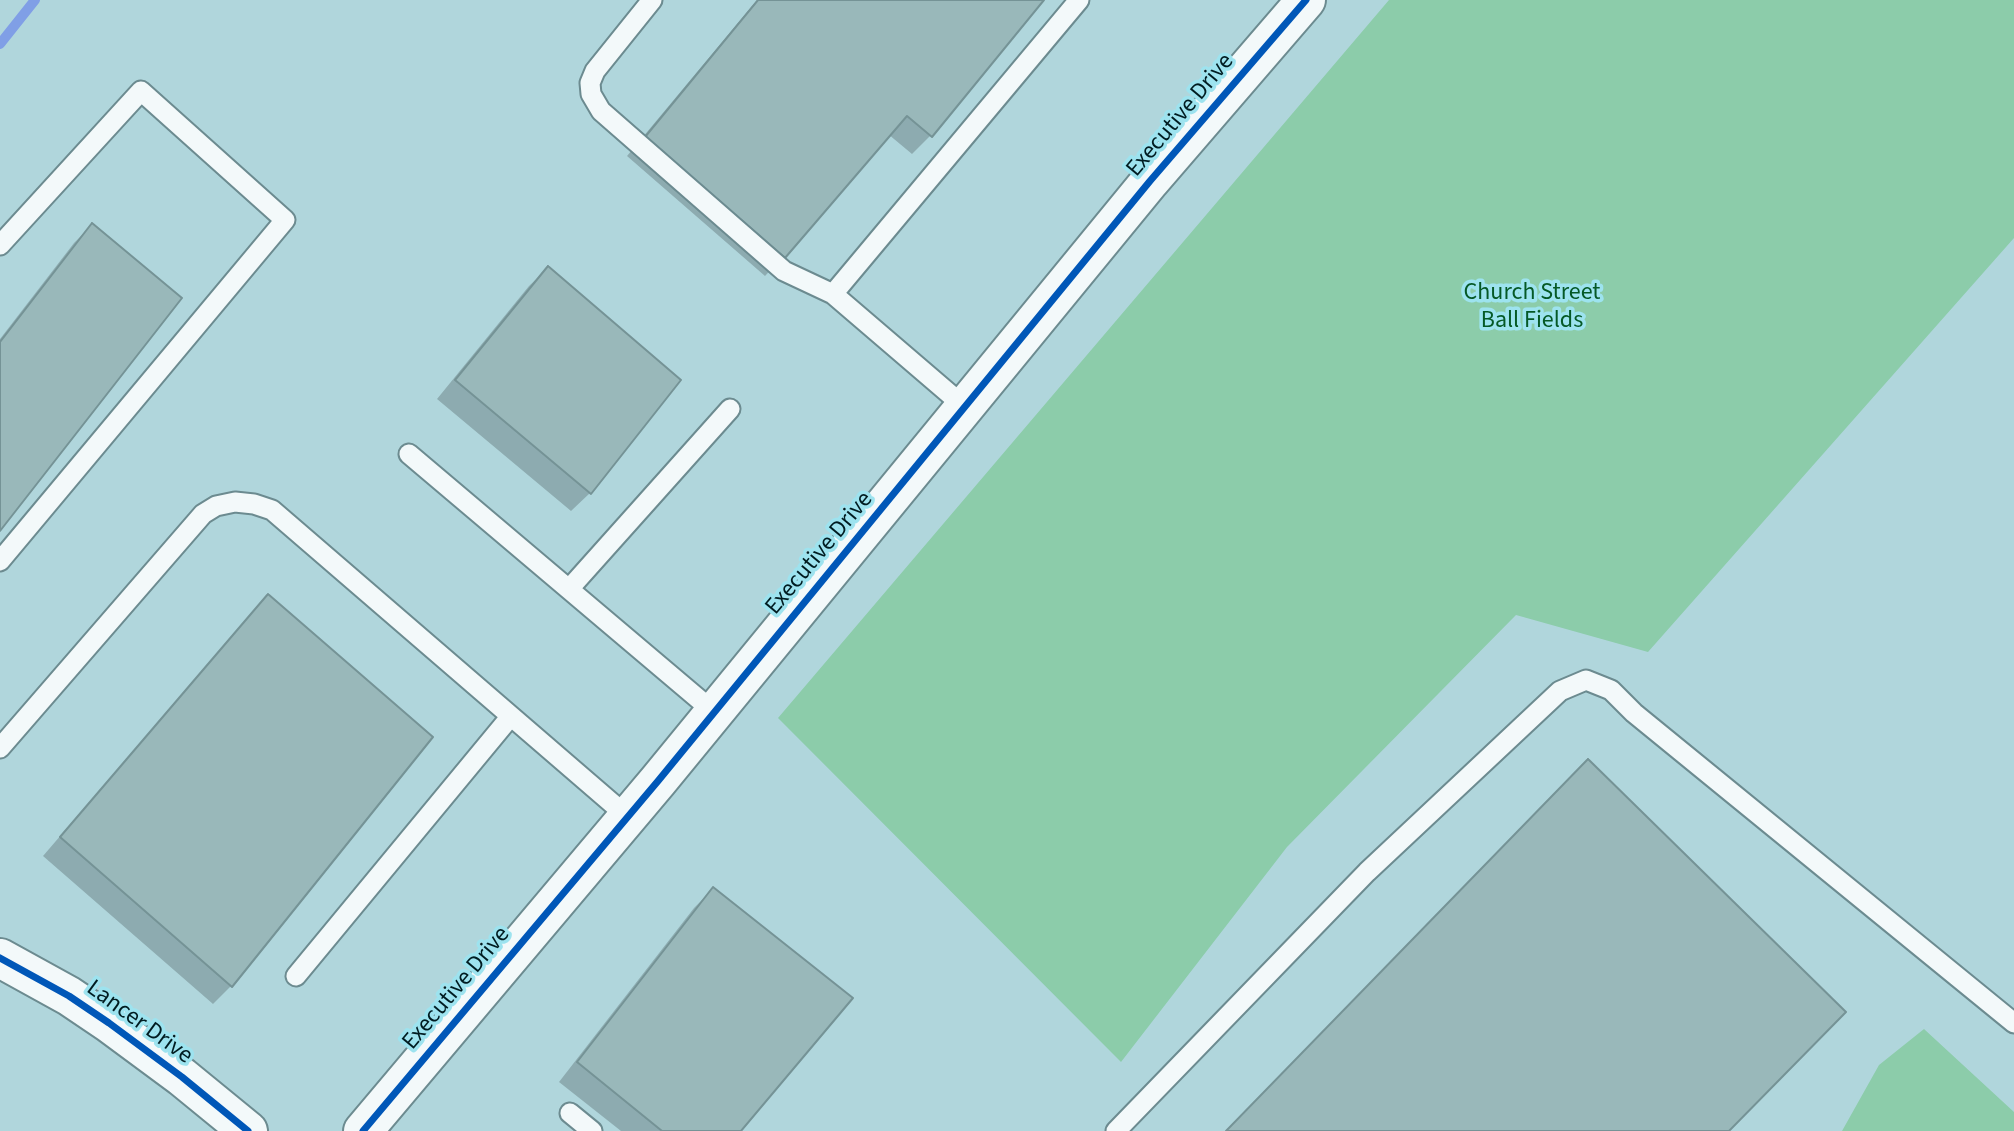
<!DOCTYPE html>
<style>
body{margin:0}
canvas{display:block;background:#b0d6dc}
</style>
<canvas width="2014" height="1131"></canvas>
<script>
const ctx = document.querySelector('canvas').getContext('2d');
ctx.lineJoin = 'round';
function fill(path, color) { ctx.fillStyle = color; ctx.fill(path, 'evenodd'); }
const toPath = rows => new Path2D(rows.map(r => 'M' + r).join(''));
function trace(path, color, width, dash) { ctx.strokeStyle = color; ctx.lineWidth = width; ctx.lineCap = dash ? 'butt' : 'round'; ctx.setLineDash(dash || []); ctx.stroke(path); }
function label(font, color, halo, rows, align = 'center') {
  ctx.font = font + ' "Source Sans 3",sans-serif'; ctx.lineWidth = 7; ctx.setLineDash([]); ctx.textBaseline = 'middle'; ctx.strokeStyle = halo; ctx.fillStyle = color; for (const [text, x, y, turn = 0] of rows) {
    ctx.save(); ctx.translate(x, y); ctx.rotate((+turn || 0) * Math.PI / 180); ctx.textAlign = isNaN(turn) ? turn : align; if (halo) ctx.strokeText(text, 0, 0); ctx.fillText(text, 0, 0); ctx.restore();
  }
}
fill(toPath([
 [1389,0,2014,0,2014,238,1648,652,1516,615,1287,847,1121,1062,778,718],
 [1924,1029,2014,1112,2014,1131,1842,1131,1879,1065]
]), '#8cccaa');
fill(toPath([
 [757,0,1041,0,930,136,912,154,888,134,783,257,765,276,627,156],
 [92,225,0,528,0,339,74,243],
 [548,268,590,493,571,511,437,399,529,286],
 [268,596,231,986,213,1004,43,856,250,615],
 [713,889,739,1131,621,1131,559,1082,694,908]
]), '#0003');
trace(toPath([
 [0,44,35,0]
]), '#809fe6', 10);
const building = toPath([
 [758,0,1044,0,932,137,907,116,785,258,645,137,758,0],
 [92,223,182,298,0,531,0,342,92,223],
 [548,266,681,380,591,494,455,380,548,266],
 [268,594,433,737,232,987,60,837,268,594],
 [1588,759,1846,1012,1729,1131,1226,1131,1588,759],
 [713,887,853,998,741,1131,662,1131,577,1062,713,887]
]);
fill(building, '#99b8ba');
trace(building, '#759396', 2);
const lane = toPath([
 [652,0,595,71,590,83,591,94,601,111,784,271,833,294,966,408],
 [0,245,141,91,285,220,0,561],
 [833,294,1079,0],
 [409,454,714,712],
 [569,589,730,409],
 [0,748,203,514,216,506,235,502,254,504,272,510,628,817],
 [296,976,511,716],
 [570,1113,592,1131],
 [1116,1131,1367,872,1560,691,1586,680,1611,690,1634,713,2014,1023]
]);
const street = toPath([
 [0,958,69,996,109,1023,182,1077,248,1131],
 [363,1131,658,781,1150,181,1306,0]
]);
trace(lane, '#6c8b90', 23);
trace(street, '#6c8b90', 42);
trace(lane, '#f3f9fa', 19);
trace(street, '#f3f9fa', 38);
trace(toPath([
 [0,958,69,996,109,1023,182,1077,248,1131],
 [363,1131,658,781,1150,181,1306,0]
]), '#0057b8', 7);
label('24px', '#001c21', '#9de3ef', [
 ["Executive Drive",1181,116,-50],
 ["Executive Drive",820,554,-50],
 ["Executive Drive",457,989,-50],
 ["Lancer Drive",139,1023,36]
]);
label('24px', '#055926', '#9de3ef', [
 ["Church Street",1532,294],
 ["Ball Fields",1532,322]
]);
</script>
